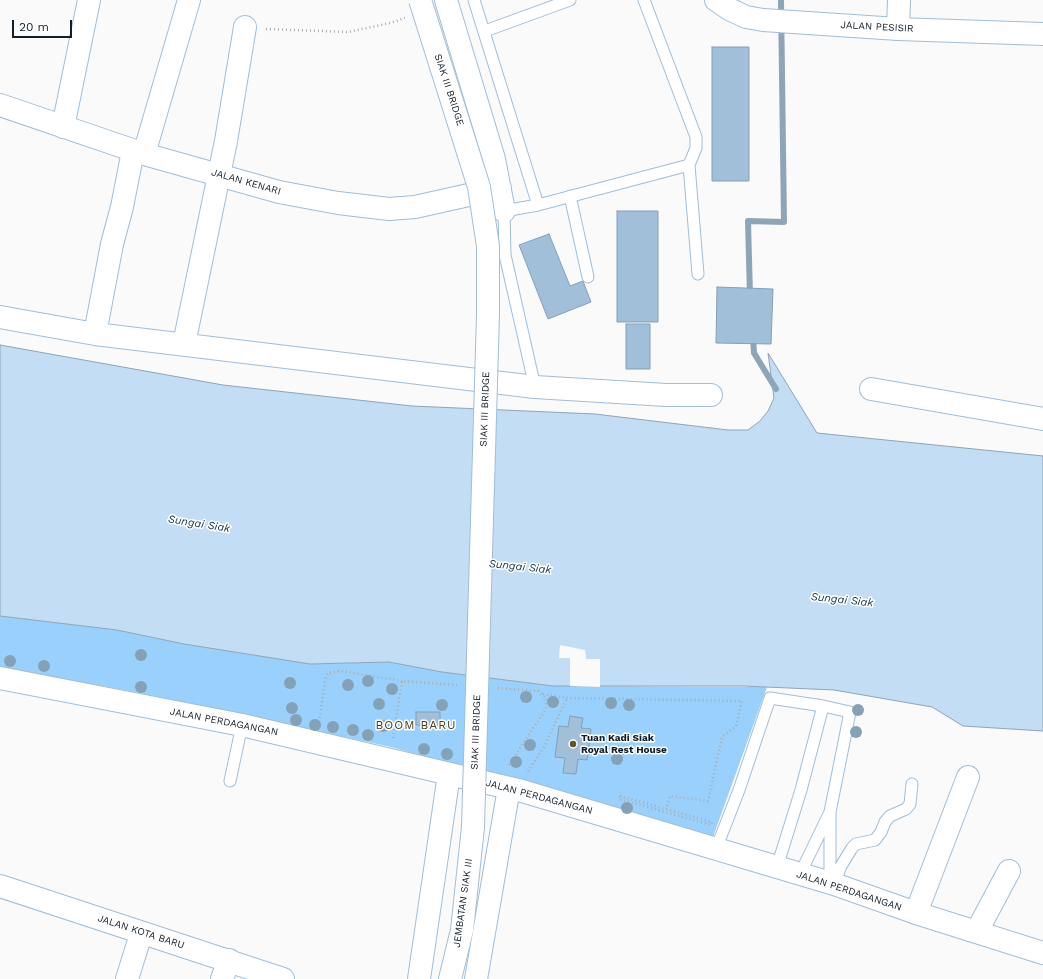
<!DOCTYPE html>
<style>
body{margin:0}
#map{position:relative;width:1043px;height:979px;overflow:hidden;background:#fafafa;font-family:"Work Sans",sans-serif}
canvas{display:block}
.scale{position:absolute;left:12px;top:20px;width:60px;height:18px;box-sizing:border-box;border:2px solid #131e28;border-top:0;padding-left:5px;font-size:12px;line-height:14px;white-space:nowrap;color:#131e28;-webkit-text-stroke:3px #fff;paint-order:stroke}
</style>
<div id="map">
<canvas width="1043" height="979"></canvas>
<div class="scale">20 m</div>
</div>
<script>
const ctx = document.querySelector('canvas').getContext('2d');
ctx.lineJoin = 'round';
function fill(path, color) { ctx.fillStyle = color; ctx.fill(path, 'evenodd'); }
const toPath = rows => new Path2D(rows.map(r => 'M' + r).join(''));
function trace(path, color, width, dash) { ctx.strokeStyle = color; ctx.lineWidth = width; ctx.lineCap = dash ? 'butt' : 'round'; ctx.setLineDash(dash || []); ctx.stroke(path); }
function label(font, color, halo, rows, align = 'center') {
  ctx.font = font + ' "Work Sans",sans-serif'; ctx.lineWidth = 3; ctx.setLineDash([]); ctx.textBaseline = 'middle'; ctx.strokeStyle = halo; ctx.fillStyle = color; for (const [text, x, y, turn = 0] of rows) {
    ctx.save(); ctx.translate(x, y); ctx.rotate((+turn || 0) * Math.PI / 180); ctx.textAlign = isNaN(turn) ? turn : align; if (halo) ctx.strokeText(text, 0, 0); ctx.fillText(text, 0, 0); ctx.restore();
  }
}
fill(toPath([
 [0,616,117,630,184,644,310,664,389,662,442,672,553,686,767,687,713,837,391,747,140,693,0,667]
]), '#99d0fc');
const water = toPath([
 [0,345,223,385,412,406,595,414,728,430,748,430,760,421,768,411,774,398,768,353,817,433,1043,456,1043,731,963,726,932,707,834,690,743,686,553,686,442,672,389,662,310,664,184,644,117,630,0,616,0,345]
]);
fill(water, '#c2ddf4');
trace(water, '#8ea4b7', 1);
fill(toPath([
 [560,645,585,650,586,659,600,659,600,687,570,686,570,658,559,658]
]), '#fafafa');
trace(toPath([
 [750,296,748,221,784,222,781,0],
 [753,337,754,353,776,389]
]), '#8ea4b7', 6);
const building = toPath([
 [712,47,749,47,749,181,712,181,712,47],
 [617,211,658,211,658,322,617,322,617,211],
 [549,234,570,286,583,281,591,302,548,319,519,245,549,234],
 [717,287,773,289,771,344,716,343,717,287],
 [626,324,650,324,650,369,626,369,626,324],
 [416,712,440,712,440,725,416,725,416,712],
 [570,716,583,718,581,728,591,729,587,760,578,759,576,774,563,773,565,758,555,757,559,726,568,727,570,716]
]);
fill(building, '#a1bfd9');
trace(building, '#83a0b9', 1);
const service = toPath([
 [474,0,538,205],
 [644,0,696,137,696,148,689,165,698,274],
 [485,31,570,0],
 [570,196,588,277],
 [535,387,505,255,504,211,538,205,689,165],
 [823,706,850,712,830,812],
 [230,781,242,725],
 [716,849,739,790,770,698,823,706,801,790,777,867],
 [800,874,830,812,830,883],
 [834,884,841,866,852,848,856,844,875,840,881,832,885,822,890,816,906,809,910,804,912,784]
]);
const minor = toPath([
 [446,0,494,159,504,211],
 [898,29,899,0],
 [0,105,144,154,279,192,338,203,389,209,415,207,500,188],
 [63,127,89,0],
 [144,154,189,0],
 [0,317,95,334,535,387,666,395,711,395],
 [95,334,112,244,122,207,133,151],
 [184,344,226,141,245,27],
 [871,389,1043,419],
 [916,913,968,777],
 [977,931,1009,871],
 [127,979,141,934],
 [222,979,229,960],
 [419,979,449,774],
 [476,979,509,788]
]);
const tertiary = toPath([
 [716,0,729,9,746,17,763,20,898,29,1043,34],
 [0,678,242,725,522,791,834,884,916,913,1043,953],
 [0,886,283,979]
]);
const primary = toPath([
 [450,979,462,930,473,827]
]);
trace(service, '#a0bed7', 13);
trace(minor, '#a0bed7', 24);
trace(tertiary, '#a0bed7', 24);
trace(primary, '#a0bed7', 24);
trace(toPath([
 [266,29,348,32,390,23,405,18],
 [498,688,538,691,546,698,546,709,508,766],
 [543,694,567,698,742,701,736,726,722,737,708,801,670,796,666,809],
 [319,722,325,681,328,673,341,671,402,681],
 [393,738,402,681,457,685],
 [528,771,544,747,567,698],
 [620,796,712,822,711,825,619,799,620,796]
]), '#aaadb1', 2.5, [1, 3]);
trace(service, '#fff', 11);
trace(minor, '#fff', 22);
trace(tertiary, '#fff', 22);
trace(primary, '#fff', 22);
const primaryBridge = toPath([
 [420,0,479,187,488,246,488,314,473,827]
]);
trace(primaryBridge, '#a0bed7', 24, []);
trace(primaryBridge, '#fff', 22);
ctx.fillStyle = '#85a1b6';
for (const [x, y] of [
 [141,655],
 [10,661],
 [44,666],
 [368,681],
 [290,683],
 [348,685],
 [141,687],
 [392,689],
 [526,697],
 [553,702],
 [611,703],
 [379,704],
 [442,705],
 [629,705],
 [292,708],
 [858,710],
 [296,720],
 [315,725],
 [383,726],
 [333,727],
 [353,730],
 [856,732],
 [368,735],
 [530,745],
 [424,749],
 [447,754],
 [617,759],
 [516,762],
 [627,808]
]) { ctx.beginPath(); ctx.arc(x, y, 6, 0, 2 * Math.PI); ctx.fill(); }
for (const [x, y, r, color] of [
 [573,744,4,"#635421"]
]) { const dot = new Path2D(); dot.arc(x, y, r, 0, 2 * Math.PI); ctx.fillStyle = color; ctx.fill(dot); trace(dot, '#fff', 1.5); }
label('10px', '#131e28', '#fff', [
 ["JALAN PESISIR",877,27,3],
 ["SIAK III BRIDGE",449,90,72],
 ["JALAN KENARI",246,182,16],
 ["SIAK III BRIDGE",485,409,-88],
 ["JALAN PERDAGANGAN",224,722,11],
 ["SIAK III BRIDGE",476,732,-88],
 ["JALAN PERDAGANGAN",539,797,15],
 ["JALAN PERDAGANGAN",849,891,18],
 ["JEMBATAN SIAK III",463,903,-82],
 ["JALAN KOTA BARU",141,932,18]
]);
label('bold 10px', '#131e28', '#fff', [
 ["Tuan Kadi Siak",581,738],
 ["Royal Rest House",581,750]
], 'left');
label('italic 11px', '#143249', '#fff', [
 ["Sungai Siak",199,524,9],
 ["Sungai Siak",520,567,6],
 ["Sungai Siak",842,600,6]
]);
ctx.letterSpacing = '1px';
label('12px', '#483d14', '#fff', [
 ["BOOM BARU",416,725]
]);
ctx.letterSpacing = '0px';
</script>
